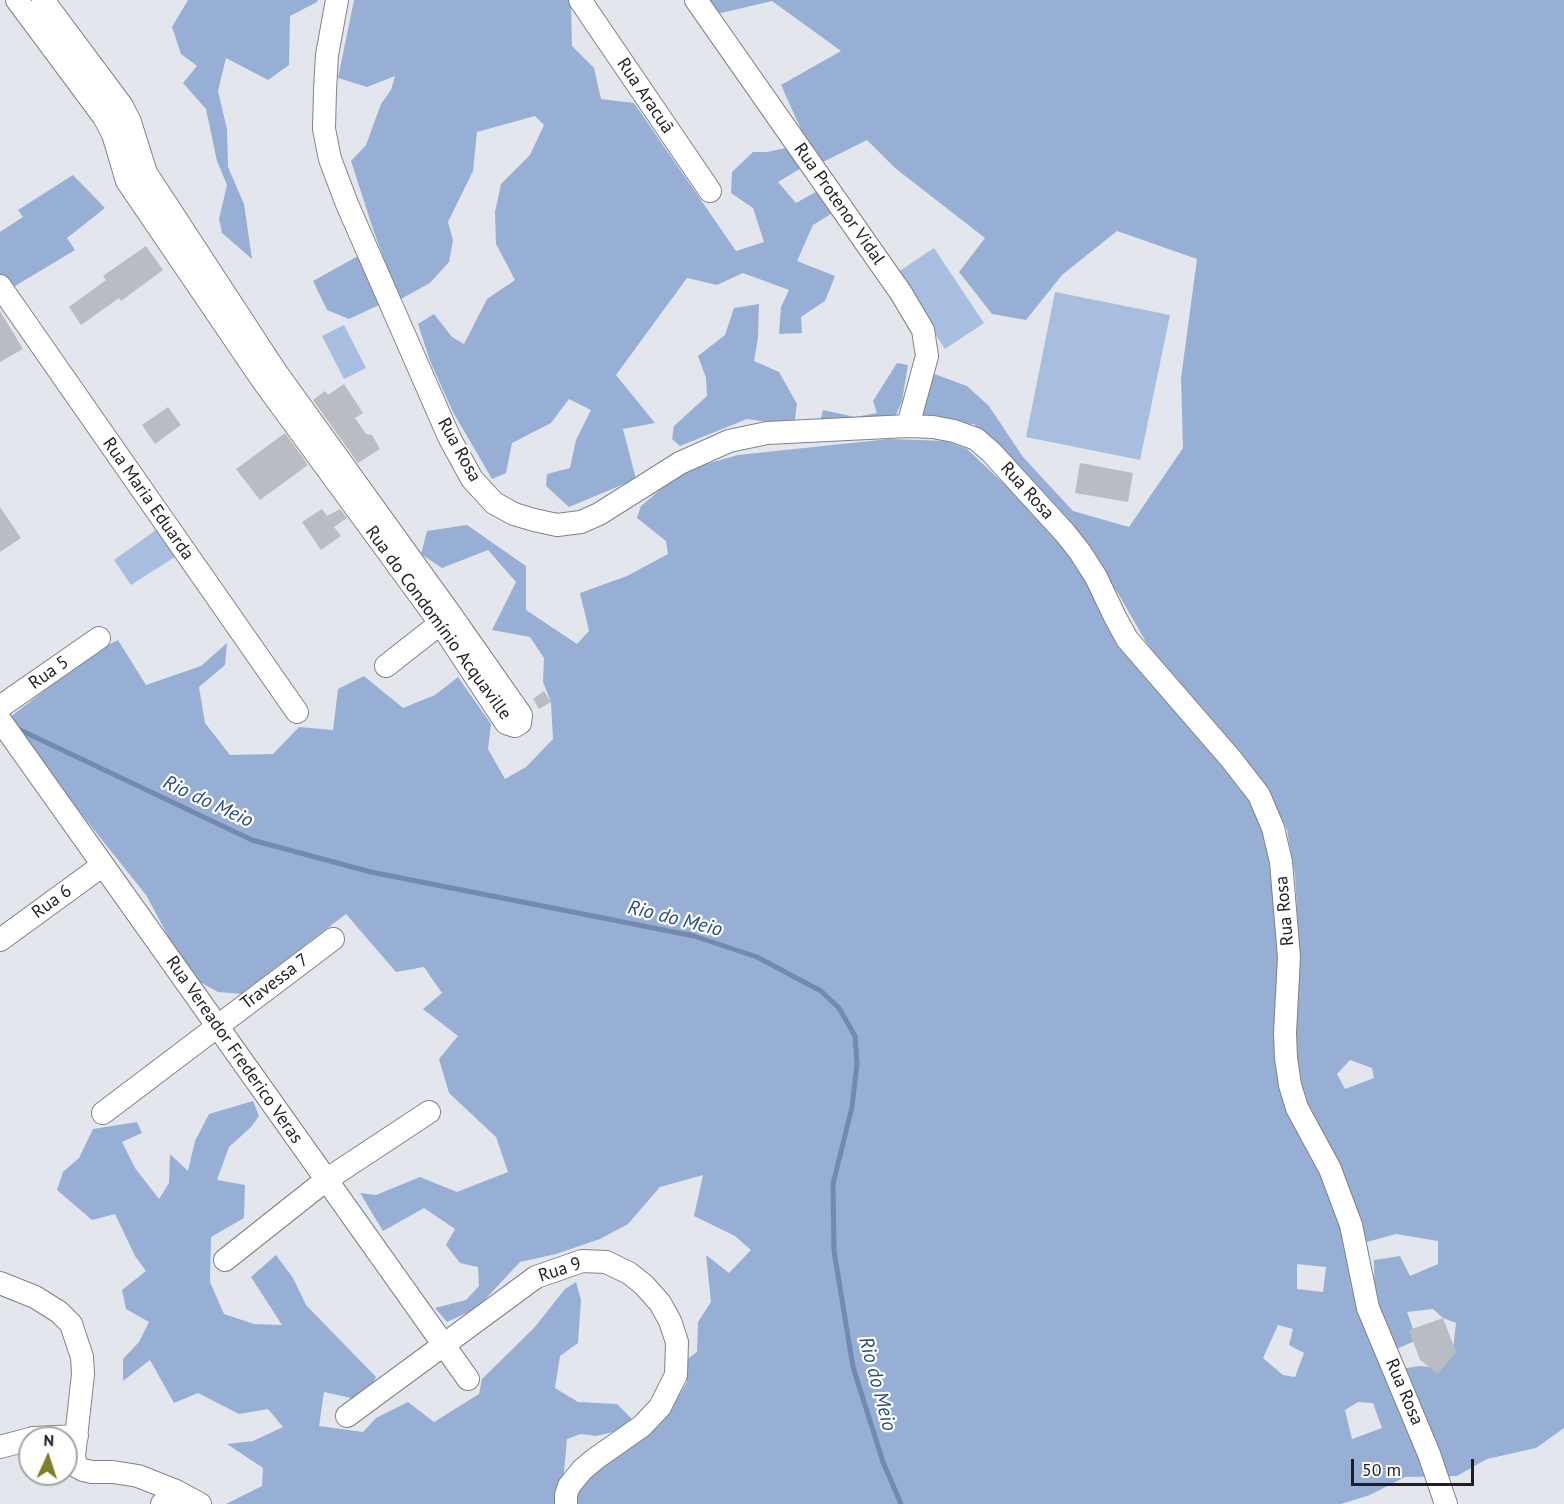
<!DOCTYPE html>
<meta charset="utf-8">
<style>
body{margin:0}
#map{position:relative;width:1564px;height:1504px;overflow:hidden;background:#e3e7ed;font-family:"PT Sans",sans-serif}
canvas{display:block}
.north{position:absolute;left:18px;top:1426px;width:60px;height:60px;box-sizing:border-box;background:#fff;border:2px solid #a5a5a6;border-radius:50%;rotate:3deg;font-size:16px;font-weight:700;line-height:24px;text-align:center;color:#1d1f21}
.north::after{content:'';display:block;margin:auto;width:21px;height:27px;background:#7f7d25;clip-path:polygon(50% 0,100% 100%,50% 72%,0 100%)}
.scale{position:absolute;left:1351px;top:1459px;width:123px;height:27px;box-sizing:border-box;border:3px solid #1d1f21;border-top:0;padding-left:8px;font-size:18px;line-height:21px;white-space:nowrap;color:#1d1f21;-webkit-text-stroke:4px #fff;paint-order:stroke}
</style>
<div id="map">
<canvas width="1564" height="1504"></canvas>
<div class="north">N</div>
<div class="scale">50 m</div>
</div>
<script>
const ctx = document.querySelector('canvas').getContext('2d');
ctx.lineJoin = 'round';
function fill(path, color) { ctx.fillStyle = color; ctx.fill(path, 'evenodd'); }
const toPath = rows => new Path2D(rows.map(r => 'M' + r).join(''));
function trace(path, color, width, dash) { ctx.strokeStyle = color; ctx.lineWidth = width; ctx.lineCap = dash ? 'butt' : 'round'; ctx.setLineDash(dash || []); ctx.stroke(path); }
function label(font, color, halo, rows, align = 'center') {
  ctx.font = font + ' "PT Sans",sans-serif'; ctx.lineWidth = 4.5; ctx.setLineDash([]); ctx.textBaseline = 'middle'; ctx.strokeStyle = halo; ctx.fillStyle = color; for (const [text, x, y, turn = 0] of rows) {
    ctx.save(); ctx.translate(x, y); ctx.rotate((+turn || 0) * Math.PI / 180); ctx.textAlign = isNaN(turn) ? turn : align; if (halo) ctx.strokeText(text, 0, 0); ctx.fillText(text, 0, 0); ctx.restore();
  }
}
fill(toPath([
 [934,248,984,323,945,349,895,274],
 [1055,292,1170,315,1140,460,1026,437],
 [344,325,366,368,344,379,322,336],
 [156,530,175,557,131,585,114,560]
]), '#a7bee0');
fill(toPath([
 [188,0,318,0,317,2,290,16,289,65,268,80,226,58,218,91,227,129,228,167,244,204,252,259,222,233,219,219,227,185,217,161,206,109,183,83,197,66,181,54,172,27],
 [354,0,568,0,571,5,572,46,594,68,601,99,634,103,736,251,764,242,753,208,731,193,732,172,753,152,767,152,786,148,803,167,778,182,796,203,821,189,834,212,813,225,797,261,835,276,825,301,801,317,802,333,779,334,781,307,789,290,743,273,717,285,687,278,616,375,655,423,623,429,636,479,569,507,546,486,547,474,570,468,576,440,591,410,569,399,551,423,512,443,506,473,492,479,453,412,430,361,418,324,434,314,452,337,464,344,487,299,515,280,496,244,495,212,501,184,530,155,544,125,535,116,477,132,473,171,448,222,453,240,449,262,430,283,399,300,373,229,351,161,366,145,381,104,391,90,395,76,367,87,338,78],
 [708,0,1564,0,1564,1428,1536,1448,1487,1459,1457,1476,1405,1477,1370,1495,1341,1504,573,1504,572,1482,613,1432,596,1436,581,1434,567,1439,564,1472,557,1498,558,1504,226,1504,262,1486,263,1468,227,1444,253,1441,283,1427,268,1409,239,1414,198,1393,174,1403,150,1360,123,1381,123,1359,139,1342,149,1322,126,1309,122,1290,146,1271,135,1256,115,1214,92,1220,57,1190,63,1172,79,1158,93,1129,137,1122,142,1133,122,1142,135,1168,159,1199,169,1183,170,1154,188,1171,195,1141,209,1114,253,1101,259,1116,251,1127,229,1147,217,1180,245,1185,244,1218,211,1237,210,1282,224,1314,254,1324,282,1325,251,1277,276,1255,293,1278,306,1305,376,1377,364,1401,324,1392,319,1426,363,1432,376,1418,408,1402,434,1422,479,1394,482,1379,534,1328,565,1289,576,1282,581,1300,578,1343,560,1356,555,1388,578,1402,617,1404,634,1421,669,1411,687,1382,686,1360,697,1352,698,1322,711,1302,706,1255,729,1273,751,1250,735,1236,694,1216,703,1175,660,1187,628,1224,600,1239,556,1254,520,1262,477,1308,447,1322,435,1308,466,1300,479,1286,478,1267,460,1263,446,1245,455,1229,424,1208,383,1231,360,1193,376,1195,420,1177,457,1192,508,1172,496,1137,449,1093,439,1059,458,1036,423,1009,442,993,424,967,396,972,346,914,241,994,218,992,178,970,167,934,146,895,71,801,10,717,96,651,118,640,146,685,201,666,227,643,225,665,199,687,205,723,230,755,273,754,299,727,333,730,338,689,364,676,403,708,435,695,458,677,491,724,488,749,505,779,526,767,553,739,551,702,543,682,544,658,530,637,492,630,516,582,488,550,442,568,421,554,427,531,467,525,526,566,526,610,577,644,589,631,580,593,627,576,668,554,666,541,637,518,641,506,682,471,738,455,889,439,946,441,967,449,1050,527,1246,788,1275,861,1294,1014,1300,965,1295,875,1287,830,1269,791,1172,678,1146,642,1119,595,1085,544,1047,501,974,424,928,421,919,412,929,372,967,386,989,406,1023,457,1073,511,1129,527,1183,448,1181,378,1197,259,1117,231,1062,275,1026,320,992,314,959,272,985,238,895,168,867,140,817,165,781,85,841,51,772,1,717,14],
 [1350,1060,1372,1068,1374,1078,1345,1089,1337,1074],
 [1396,1234,1438,1241,1438,1264,1410,1276,1400,1256,1374,1260,1375,1315,1394,1350,1417,1340,1407,1312,1433,1309,1443,1318,1456,1323,1453,1349,1438,1368,1420,1366,1399,1369,1360,1310,1363,1243],
 [1297,1264,1326,1267,1323,1292,1297,1289],
 [1278,1325,1293,1329,1289,1345,1304,1353,1295,1377,1283,1375,1263,1358],
 [1358,1402,1373,1403,1382,1428,1352,1439,1345,1410],
 [73,175,105,208,67,238,75,250,10,289,0,274,0,232,23,217,18,210],
 [358,256,381,304,349,319,327,310,313,281],
 [759,304,758,338,754,361,779,372,797,404,794,426,747,419,680,446,672,439,674,426,707,396,706,378,698,356,725,335,734,308],
 [897,363,908,365,902,401,893,422,819,426,823,410,855,417,877,413,873,401]
]), '#97afd5');
trace(toPath([
 [16,728,252,840,371,872,694,936,757,957,821,991,839,1008,855,1036,857,1064,852,1107,833,1184,834,1251,853,1367,883,1462,901,1504]
]), '#738aae', 5);
fill(toPath([
 [146,246,163,270,121,301,119,298,81,325,69,307,106,280,103,276],
 [0,311,23,349,0,362],
 [344,384,363,413,355,418,366,434,372,435,380,449,358,463,313,400,325,391,328,395],
 [168,407,181,425,155,444,142,425],
 [285,433,308,465,260,500,236,469],
 [1080,463,1133,473,1128,502,1075,493],
 [0,507,21,538,0,552],
 [322,509,327,516,340,509,347,518,334,527,341,536,321,550,302,522],
 [544,691,551,702,539,709,533,699],
 [1443,1318,1456,1352,1438,1374,1420,1360,1409,1330]
]), '#b9bdc3');
const minor = toPath([
 [17,0,104,117,113,134,127,181,263,381,440,623,506,723,515,726,520,723,521,715,451,615,276,372,146,173,130,122,122,106,43,0],
 [337,0,327,55,325,90,324,129,330,159,347,204,450,439,472,479,494,503,514,514,534,520,557,525,581,522,599,514,680,463,729,441,767,433,908,426,933,427,954,431,976,439,991,452,1065,533,1080,552,1096,577,1115,617,1127,639,1231,759,1259,795,1273,828,1281,862,1289,957,1285,1033,1286,1058,1290,1085,1297,1108,1330,1169,1351,1225,1368,1308,1429,1454,1446,1504],
 [580,0,710,191],
 [696,0,901,293,923,330,927,356,908,426],
 [0,286,297,712],
 [386,666,451,615],
 [0,707,99,638],
 [0,720,468,1379],
 [0,940,103,865],
 [103,1113,333,939],
 [225,1260,326,1180,429,1112],
 [0,1283,35,1297,59,1312,71,1324,82,1357,83,1374,74,1456,76,1466,83,1470,92,1472,113,1472,138,1476,176,1491,162,1504],
 [347,1416,536,1277,582,1261,606,1262,629,1273,644,1285,660,1303,670,1321,677,1342,676,1375,660,1407,642,1426,595,1459,582,1470,569,1486,566,1495,566,1504],
 [33,1438,77,1436],
 [0,1447,30,1439],
 [176,1491,200,1504]
]);
trace(minor, '#7f8287', 24);
trace(minor, '#fff', 22);
label('18px', '#1d1f21', '#fff', [
 ["Rua Aracuã",645,96,56],
 ["Rua Protenor Vidal",839,204,55],
 ["Rua Rosa",459,450,61],
 ["Rua Rosa",1027,491,48],
 ["Rua Maria Eduarda",148,499,55],
 ["Rua do Condomínio Acquaville",438,623,54],
 ["Rua 5",49,673,-35],
 ["Rua 6",52,902,-36],
 ["Rua Rosa",1285,911,-95],
 ["Travessa 7",275,982,-37],
 ["Rua Vereador Frederico Veras",234,1050,55],
 ["Rua 9",560,1270,-18],
 ["Rua Rosa",1404,1392,67]
]);
label('italic 20px', '#2c4d7e', '#fff', [
 ["Rio do Meio",208,802,25],
 ["Rio do Meio",675,919,14],
 ["Rio do Meio",877,1384,75]
]);
</script>
